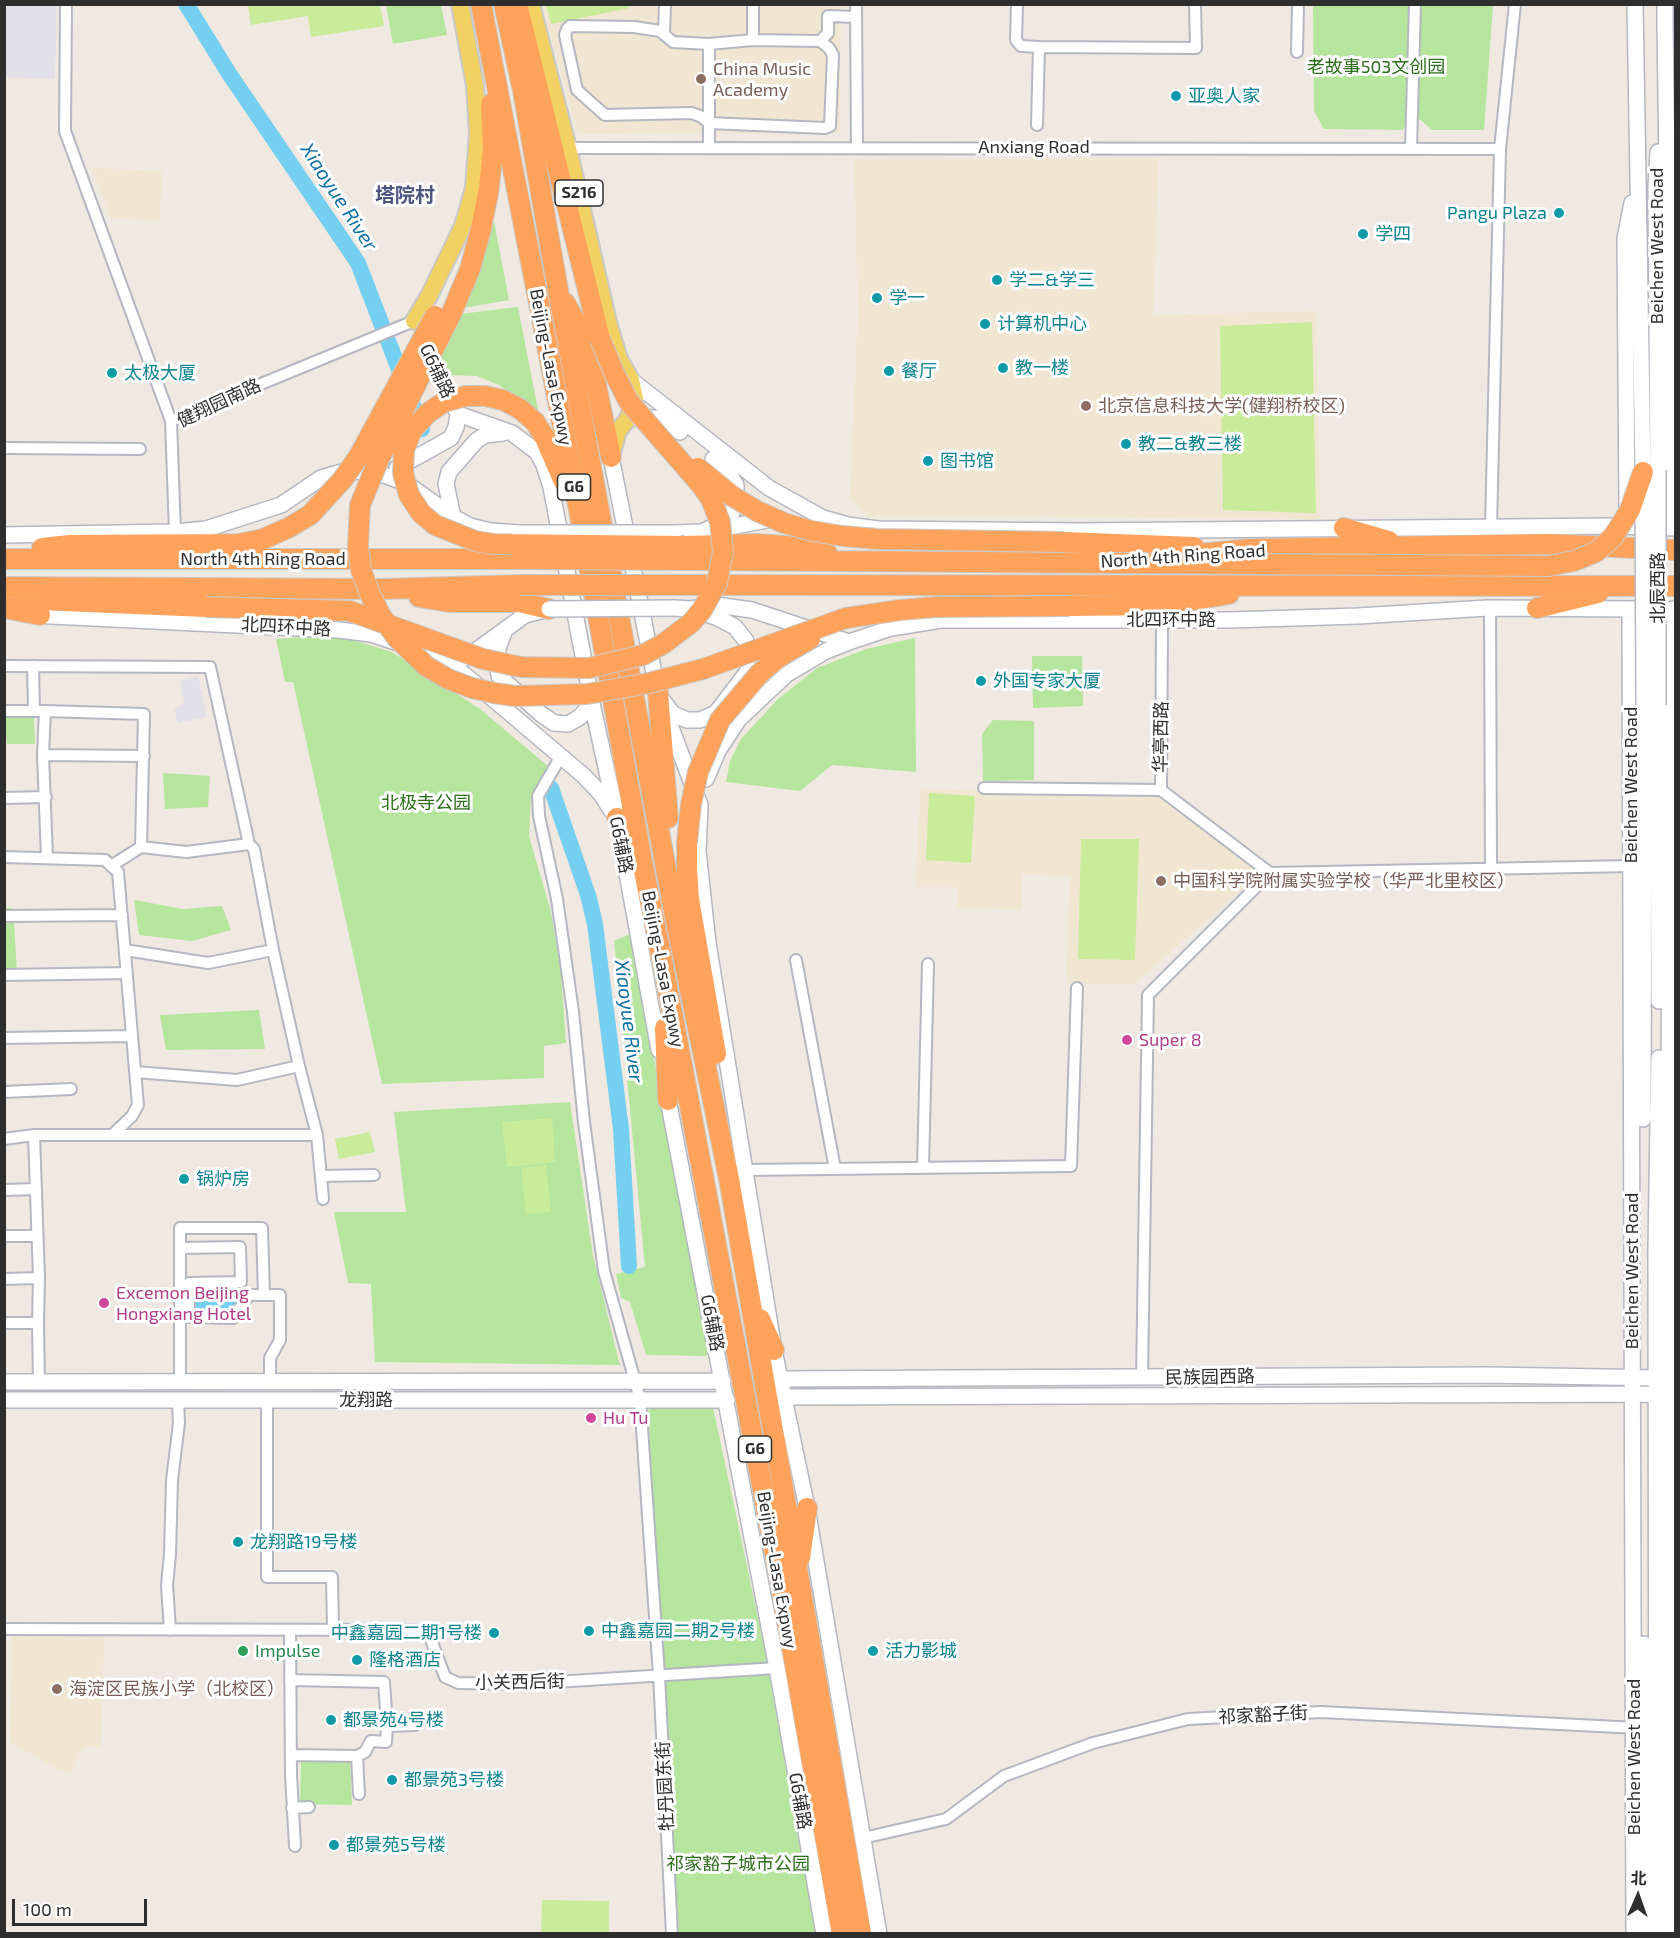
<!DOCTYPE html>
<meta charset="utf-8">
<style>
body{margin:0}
#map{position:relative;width:1680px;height:1938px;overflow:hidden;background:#efe9e1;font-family:"Exo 2","Noto Sans SC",sans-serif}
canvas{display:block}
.frame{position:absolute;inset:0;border:6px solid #2e2e2e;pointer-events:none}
.north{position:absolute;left:1608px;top:1866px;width:60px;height:60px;-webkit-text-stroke:4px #fff;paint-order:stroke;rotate:2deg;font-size:16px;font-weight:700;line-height:24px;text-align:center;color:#2e2e2e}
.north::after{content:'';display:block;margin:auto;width:21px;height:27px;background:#2e2e2e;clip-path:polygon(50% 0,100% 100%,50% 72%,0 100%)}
.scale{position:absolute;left:12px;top:1899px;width:135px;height:27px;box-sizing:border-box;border:3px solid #2e2e2e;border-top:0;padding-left:8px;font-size:18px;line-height:21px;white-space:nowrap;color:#2e2e2e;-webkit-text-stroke:4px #fff;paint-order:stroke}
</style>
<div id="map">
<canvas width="1680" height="1938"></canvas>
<div class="frame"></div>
<div class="north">北</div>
<div class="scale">100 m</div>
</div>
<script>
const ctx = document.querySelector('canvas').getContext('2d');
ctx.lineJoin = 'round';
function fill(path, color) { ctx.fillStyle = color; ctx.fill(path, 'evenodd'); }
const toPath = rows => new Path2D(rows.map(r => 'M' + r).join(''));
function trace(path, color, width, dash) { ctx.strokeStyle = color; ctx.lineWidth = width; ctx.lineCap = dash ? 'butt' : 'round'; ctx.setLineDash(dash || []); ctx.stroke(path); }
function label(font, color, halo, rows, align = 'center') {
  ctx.font = font + ' "Exo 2","Noto Sans SC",sans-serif'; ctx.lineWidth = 6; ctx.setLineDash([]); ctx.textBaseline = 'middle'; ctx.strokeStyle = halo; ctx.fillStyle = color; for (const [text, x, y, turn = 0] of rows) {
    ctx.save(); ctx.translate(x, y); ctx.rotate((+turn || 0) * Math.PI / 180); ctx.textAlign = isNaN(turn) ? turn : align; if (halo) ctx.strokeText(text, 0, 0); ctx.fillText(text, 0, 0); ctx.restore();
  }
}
fill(toPath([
 [5,4,57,5,55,79,5,77],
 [198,676,207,717,178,723,174,710,184,703,180,680]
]), '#e3e1e8');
fill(toPath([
 [542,5,841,5,840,133,578,134],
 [1159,157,1153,315,1316,311,1320,519,867,516,850,497,858,312,854,160],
 [92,168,162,171,160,220,111,218],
 [920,789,1158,796,1259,874,1134,984,1066,983,1070,876,1022,874,1022,910,957,908,958,887,916,887],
 [12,1635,104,1636,101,1747,83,1746,71,1772,59,1770,10,1742]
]), '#f0e6d1');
fill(toPath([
 [386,5,441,5,447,35,393,44],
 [1313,5,1493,5,1484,130,1432,130,1421,120,1408,119,1403,130,1324,129,1314,111],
 [494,221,509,300,464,308],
 [518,307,539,415,499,385,477,376,446,375,440,355,460,314],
 [318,636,353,640,392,652,480,709,555,772,544,787,531,796,529,836,551,912,561,973,566,1043,544,1046,544,1078,382,1084,293,682,285,682,276,639],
 [915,638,916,772,832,765,800,791,726,782,730,761,741,739,778,699,817,668,866,649],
 [1032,656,1082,656,1083,706,1033,708],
 [4,716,34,718,35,744,7,744],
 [993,720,1034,721,1034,780,983,781,982,734],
 [163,773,210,776,208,807,165,809],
 [134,900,183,909,222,906,231,930,192,941,139,935],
 [4,908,13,908,17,971,5,971],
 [632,933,666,1127,712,1350,706,1356,646,1355,630,1302,621,1298,616,1274,645,1267,614,941],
 [259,1010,265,1049,166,1050,160,1015],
 [570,1102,593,1256,620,1365,375,1362,371,1284,348,1283,334,1212,406,1212,394,1112],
 [653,1406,713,1407,764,1646,815,1933,679,1933,648,1411],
 [301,1761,350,1761,352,1805,300,1804]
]), '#b6e59e');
fill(toPath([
 [628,4,629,8,551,24,546,5],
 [248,5,380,5,384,26,311,37,308,16,251,25],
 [1312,322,1316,513,1223,510,1220,326],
 [929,793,975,796,971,863,926,860],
 [1081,839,1139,839,1135,960,1078,959],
 [552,1118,555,1162,507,1167,502,1122],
 [370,1132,375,1152,339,1159,335,1139],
 [546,1165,551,1212,526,1214,521,1168],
 [542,1900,609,1901,609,1933,541,1933]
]), '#c9ec9a');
fill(toPath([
 [194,1295,242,1295,230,1314,194,1313]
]), '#75cff0');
trace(toPath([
 [186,4,230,75,358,263,422,429],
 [551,788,588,895,595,924,621,1129,629,1266]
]), '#75cff0', 16);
const street = toPath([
 [66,4,65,131,171,421,175,532],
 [856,4,857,148],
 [1017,4,1016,40,1021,46,1039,47,1037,125],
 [570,26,634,27,660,31,673,42,709,44,753,40,820,41,829,48,833,55,830,126,825,128,709,123,700,116,691,113,605,115,577,90,565,35,567,29,570,26],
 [664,33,665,4],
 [753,40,753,4],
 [820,41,828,33,828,16,856,17],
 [1039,47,1196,48,1195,4],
 [1297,52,1298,4],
 [568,148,1500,149],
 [709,148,709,44],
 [1411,148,1415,4],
 [171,421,414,321],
 [4,448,140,449],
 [1491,527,1500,149,1515,4],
 [1490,608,1491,869],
 [4,666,210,667,249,844,254,849,273,950,299,1066,317,1135,112,1135],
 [33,666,34,711,45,711,43,755,47,857],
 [4,711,34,711],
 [45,711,144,714,141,847,186,852,249,844],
 [43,755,144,756],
 [561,756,538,796,539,816,557,899,573,1012,584,1122,604,1271,640,1399,659,1675,672,1934],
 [984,788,1161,790],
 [1161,790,1162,620],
 [1161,790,1270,873],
 [4,798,46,797],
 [4,857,105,860,118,872,138,1105,132,1116,112,1135,34,1135,4,1139],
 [111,866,141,847],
 [1270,873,1631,866],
 [4,916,122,915],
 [125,950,208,963,273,950],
 [796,960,835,1169],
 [4,975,127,973],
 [4,1038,132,1036],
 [135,1072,237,1080,299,1066],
 [4,1092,71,1089],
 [317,1135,323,1199],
 [923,1168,928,964],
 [746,1170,1071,1166,1077,988],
 [321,1176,374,1175],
 [4,1190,36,1189],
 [4,1236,37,1236],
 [180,1248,240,1247,241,1282,189,1283,189,1317,233,1318,249,1295,264,1295],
 [4,1279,39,1278],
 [4,1323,38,1323,39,1278,34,1135],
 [38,1323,39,1381],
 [1142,1378,1148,995,1270,873],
 [180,1382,180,1228,262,1228,264,1295,280,1295,280,1340,270,1358,270,1382],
 [267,1400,267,1577,332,1577,333,1630],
 [4,1629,415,1630,430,1637,445,1677,458,1683,524,1684,777,1668],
 [170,1630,167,1585,170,1554,172,1480,179,1423,178,1400],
 [290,1630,291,1775,295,1846],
 [290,1680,384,1682,387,1726,415,1725],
 [291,1755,357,1756],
 [359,1794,357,1756,365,1752,371,1741,386,1742,387,1726],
 [292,1808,309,1807],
 [863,1838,946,1819,1004,1776,1093,1743,1188,1719,1321,1712,1638,1728]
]);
const secondary = toPath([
 [1635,4,1643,472],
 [1665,22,1672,528],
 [1665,30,1665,4],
 [1658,152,1656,187,1658,470],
 [428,350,458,414,512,433,537,452,544,465,551,487,592,703,617,818,659,1050],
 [631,380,769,488,823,518,848,525,878,529,1079,531,1615,526,1676,528],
 [637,418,658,418,680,432],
 [611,457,658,693,700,805,698,851,708,943,774,1350,807,1508,879,1934],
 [397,468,451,438,456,427,458,414],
 [1627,509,1625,238,1632,203],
 [453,517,446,484,449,472,476,441,485,435,503,433],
 [702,532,721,523,732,513,736,500,736,485,727,470,713,459],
 [674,533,702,532,778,518],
 [4,535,175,532,206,529,281,505,321,478,349,470,384,475,406,483,453,517,470,526,491,531,519,533],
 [674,608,691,609,716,605,752,610,849,642,891,628,941,620,1230,620,1358,616,1487,608,1640,609],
 [1630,609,1634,1934],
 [31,615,339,630,371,634,446,659,466,658,525,615,549,609],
 [505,630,498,648,497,663,499,676,541,714,554,723,568,724,580,717,592,703],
 [446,659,584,776,601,794,611,810],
 [664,702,673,714,687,720,700,720,716,713,748,671,751,656,746,641,735,627,718,618,694,610],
 [1658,705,1659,1001],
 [706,779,718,751,739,719,787,674,826,651,849,642],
 [666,1089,777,1668,824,1934],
 [1643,1119,1644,705],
 [780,1379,1487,1375,1664,1378],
 [4,1382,723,1381],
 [784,1397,1666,1394],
 [4,1400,727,1400],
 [1644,1644,1646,1934],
 [1657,1934,1656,1249,1659,1058],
 [1669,1934,1667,1378,1672,609]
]);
const primary = toPath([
 [531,4,568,148,608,322,619,359,631,380,635,399,628,419,618,431,611,457],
 [414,321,429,296,463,226,474,188,478,133,475,86,460,4]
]);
const highway = toPath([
 [481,4,581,521,642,861,663,965,782,1591,842,1934],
 [504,4,523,91,558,290,676,922,729,1179,861,1934],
 [517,4,600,339],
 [481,229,489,188,493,148,491,104],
 [565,303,583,334,590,356,611,457],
 [466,396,485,396,503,400,520,409,535,422,545,438,564,482],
 [1344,528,1389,541],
 [1064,542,1194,547],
 [684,546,757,544,799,547,827,553],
 [42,548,70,545,239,544,263,539],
 [1178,556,1251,549,1549,544,1676,550],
 [4,559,521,559],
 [690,560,1113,563,1131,561],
 [701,585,1676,586],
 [4,587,384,589,520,585],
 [419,597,449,602,519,602,549,609],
 [16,599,206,607],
 [1069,606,1166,605,1229,594],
 [4,608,40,615],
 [1537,608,1598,593],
 [658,693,668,818],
 [617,818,635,850],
 [687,842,687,869,689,899,716,1054],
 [665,1028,668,1100],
 [760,1319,774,1350],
 [800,1558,807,1508]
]);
trace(street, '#b4b7c1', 14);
trace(secondary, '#b4b7c1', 18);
trace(primary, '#c9c9c9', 20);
trace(highway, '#c9c9c9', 22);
trace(street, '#fff', 10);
trace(secondary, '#fff', 15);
trace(primary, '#f2d163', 16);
trace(highway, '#ffa35c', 20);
const secondaryBridge = toPath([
 [1643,484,1644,705],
 [519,533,674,533],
 [549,609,674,608],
 [1658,705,1658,470]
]);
const highwayBridge = toPath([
 [481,229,470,269,452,312,379,459,360,505,358,546,361,570,370,594,381,616,397,638,426,666,448,679,472,688,494,693,515,696,587,694,649,683,703,669,846,618,900,610,936,607,1069,606],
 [466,396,444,402,428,413,412,430,404,450,403,473,409,495,421,513,435,525,475,541,494,544,684,546],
 [698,468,732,496,757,511,784,523,812,531,842,536,877,539,1064,542],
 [263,539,288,528,310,515,343,479,359,456,435,316],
 [521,559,690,560],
 [1113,563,1548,566,1574,561,1596,552,1613,537,1630,510,1643,472],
 [520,585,698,585],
 [206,607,350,611,483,659,521,667,589,668,643,655,663,644,691,623,702,610,717,583,723,552,720,522,711,499,702,486,629,402,615,375,600,339],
 [687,842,691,804,698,772,720,720,760,673,780,656,810,639]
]);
trace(secondaryBridge, '#b4b7c1', 18, []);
trace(highwayBridge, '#c9c9c9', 22, []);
trace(secondaryBridge, '#fff', 15);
trace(highwayBridge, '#ffa35c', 20);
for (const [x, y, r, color] of [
 [701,79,6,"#8d6e63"],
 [1176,96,6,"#0f9aa8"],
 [1559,213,6,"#0f9aa8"],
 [1363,234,6,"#0f9aa8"],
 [997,280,6,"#0f9aa8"],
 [877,298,6,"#0f9aa8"],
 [985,324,6,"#0f9aa8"],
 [1003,368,6,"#0f9aa8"],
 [889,371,6,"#0f9aa8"],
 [112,373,6,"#0f9aa8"],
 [1086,406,6,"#8d6e63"],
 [1126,444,6,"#0f9aa8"],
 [928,461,6,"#0f9aa8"],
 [981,681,6,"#0f9aa8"],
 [1161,881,6,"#8d6e63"],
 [1127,1040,6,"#d1479c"],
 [184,1179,6,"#0f9aa8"],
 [104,1303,6,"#d1479c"],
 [591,1418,6,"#d1479c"],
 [238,1542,6,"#0f9aa8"],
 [589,1631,6,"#0f9aa8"],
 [494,1633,6,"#0f9aa8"],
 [243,1651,6,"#2e9e5b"],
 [873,1651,6,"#0f9aa8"],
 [357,1660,6,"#0f9aa8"],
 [57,1689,6,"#8d6e63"],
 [331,1720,6,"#0f9aa8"],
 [392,1780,6,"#0f9aa8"],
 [334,1845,6,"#0f9aa8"]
]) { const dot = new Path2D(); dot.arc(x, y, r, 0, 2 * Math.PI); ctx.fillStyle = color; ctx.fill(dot); trace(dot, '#fff', 2); }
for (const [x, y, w] of [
 [579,193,48],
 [574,487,33],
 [755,1449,33]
]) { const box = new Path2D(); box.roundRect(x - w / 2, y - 13, w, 26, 4.5); ctx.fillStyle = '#fff'; ctx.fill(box); trace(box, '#2e2e2e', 1.5); }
label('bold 16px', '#2e2e2e', null, [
 ["S216",579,193],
 ["G6",574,487],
 ["G6",755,1449]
]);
label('18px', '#2c6e1b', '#fff', [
 ["老故事503文创园",1376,67],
 ["北极寺公园",426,803],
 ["祁家豁子城市公园",738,1864]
]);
label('18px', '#785e54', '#fff', [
 ["China Music",713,69],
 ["Academy",713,90],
 ["北京信息科技大学(健翔桥校区)",1098,406],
 ["中国科学院附属实验学校（华严北里校区）",1173,881],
 ["海淀区民族小学（北校区）",69,1689]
], 'left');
label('18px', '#0d838f', '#fff', [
 ["亚奥人家",1188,96],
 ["Pangu Plaza",1547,213,"right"],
 ["学四",1375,234],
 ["学二&学三",1009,280],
 ["学一",889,298],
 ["计算机中心",997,324],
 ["教一楼",1015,368],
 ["餐厅",901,371],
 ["太极大厦",124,373],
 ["教二&教三楼",1138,444],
 ["图书馆",940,461],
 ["外国专家大厦",993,681],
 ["锅炉房",196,1179],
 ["龙翔路19号楼",250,1542],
 ["中鑫嘉园二期2号楼",601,1631],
 ["中鑫嘉园二期1号楼",482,1633,"right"],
 ["活力影城",885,1651],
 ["隆格酒店",369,1660],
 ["都景苑4号楼",343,1720],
 ["都景苑3号楼",404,1780],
 ["都景苑5号楼",346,1845]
], 'left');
label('18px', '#2e2e2e', '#fff', [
 ["Anxiang Road",1034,147],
 ["Beichen West Road",1657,246,-90],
 ["Beijing-Lasa Expwy",551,367,79],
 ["G6辅路",437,371,65],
 ["健翔园南路",219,403,-25],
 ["North 4th Ring Road",1183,556,-4],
 ["North 4th Ring Road",263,559],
 ["北辰西路",1658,588,-90],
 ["北四环中路",1171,620],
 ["北四环中路",286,627,3],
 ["华亭西路",1161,737,-89],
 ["Beichen West Road",1631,785,-90],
 ["G6辅路",621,845,79],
 ["Beijing-Lasa Expwy",663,969,79],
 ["Beichen West Road",1632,1271,-90],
 ["G6辅路",712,1323,79],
 ["民族园西路",1210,1377,-1],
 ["龙翔路",366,1400],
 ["Beijing-Lasa Expwy",777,1570,80],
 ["小关西后街",520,1682,-1],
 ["祁家豁子街",1263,1715,-3],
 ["Beichen West Road",1634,1757,-90],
 ["牡丹园东街",665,1786,-93],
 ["G6辅路",800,1801,80]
]);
label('18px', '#b23c85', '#fff', [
 ["Super 8",1139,1040],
 ["Excemon Beijing",116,1293],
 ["Hongxiang Hotel",116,1314],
 ["Hu Tu",603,1418]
], 'left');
label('18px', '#27864d', '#fff', [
 ["Impulse",255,1651]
], 'left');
label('bold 20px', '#4d5680', '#fff', [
 ["塔院村",405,195]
]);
label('italic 20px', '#0d6fa3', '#fff', [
 ["Xiaoyue River",339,197,57],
 ["Xiaoyue River",629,1021,83]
]);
</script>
